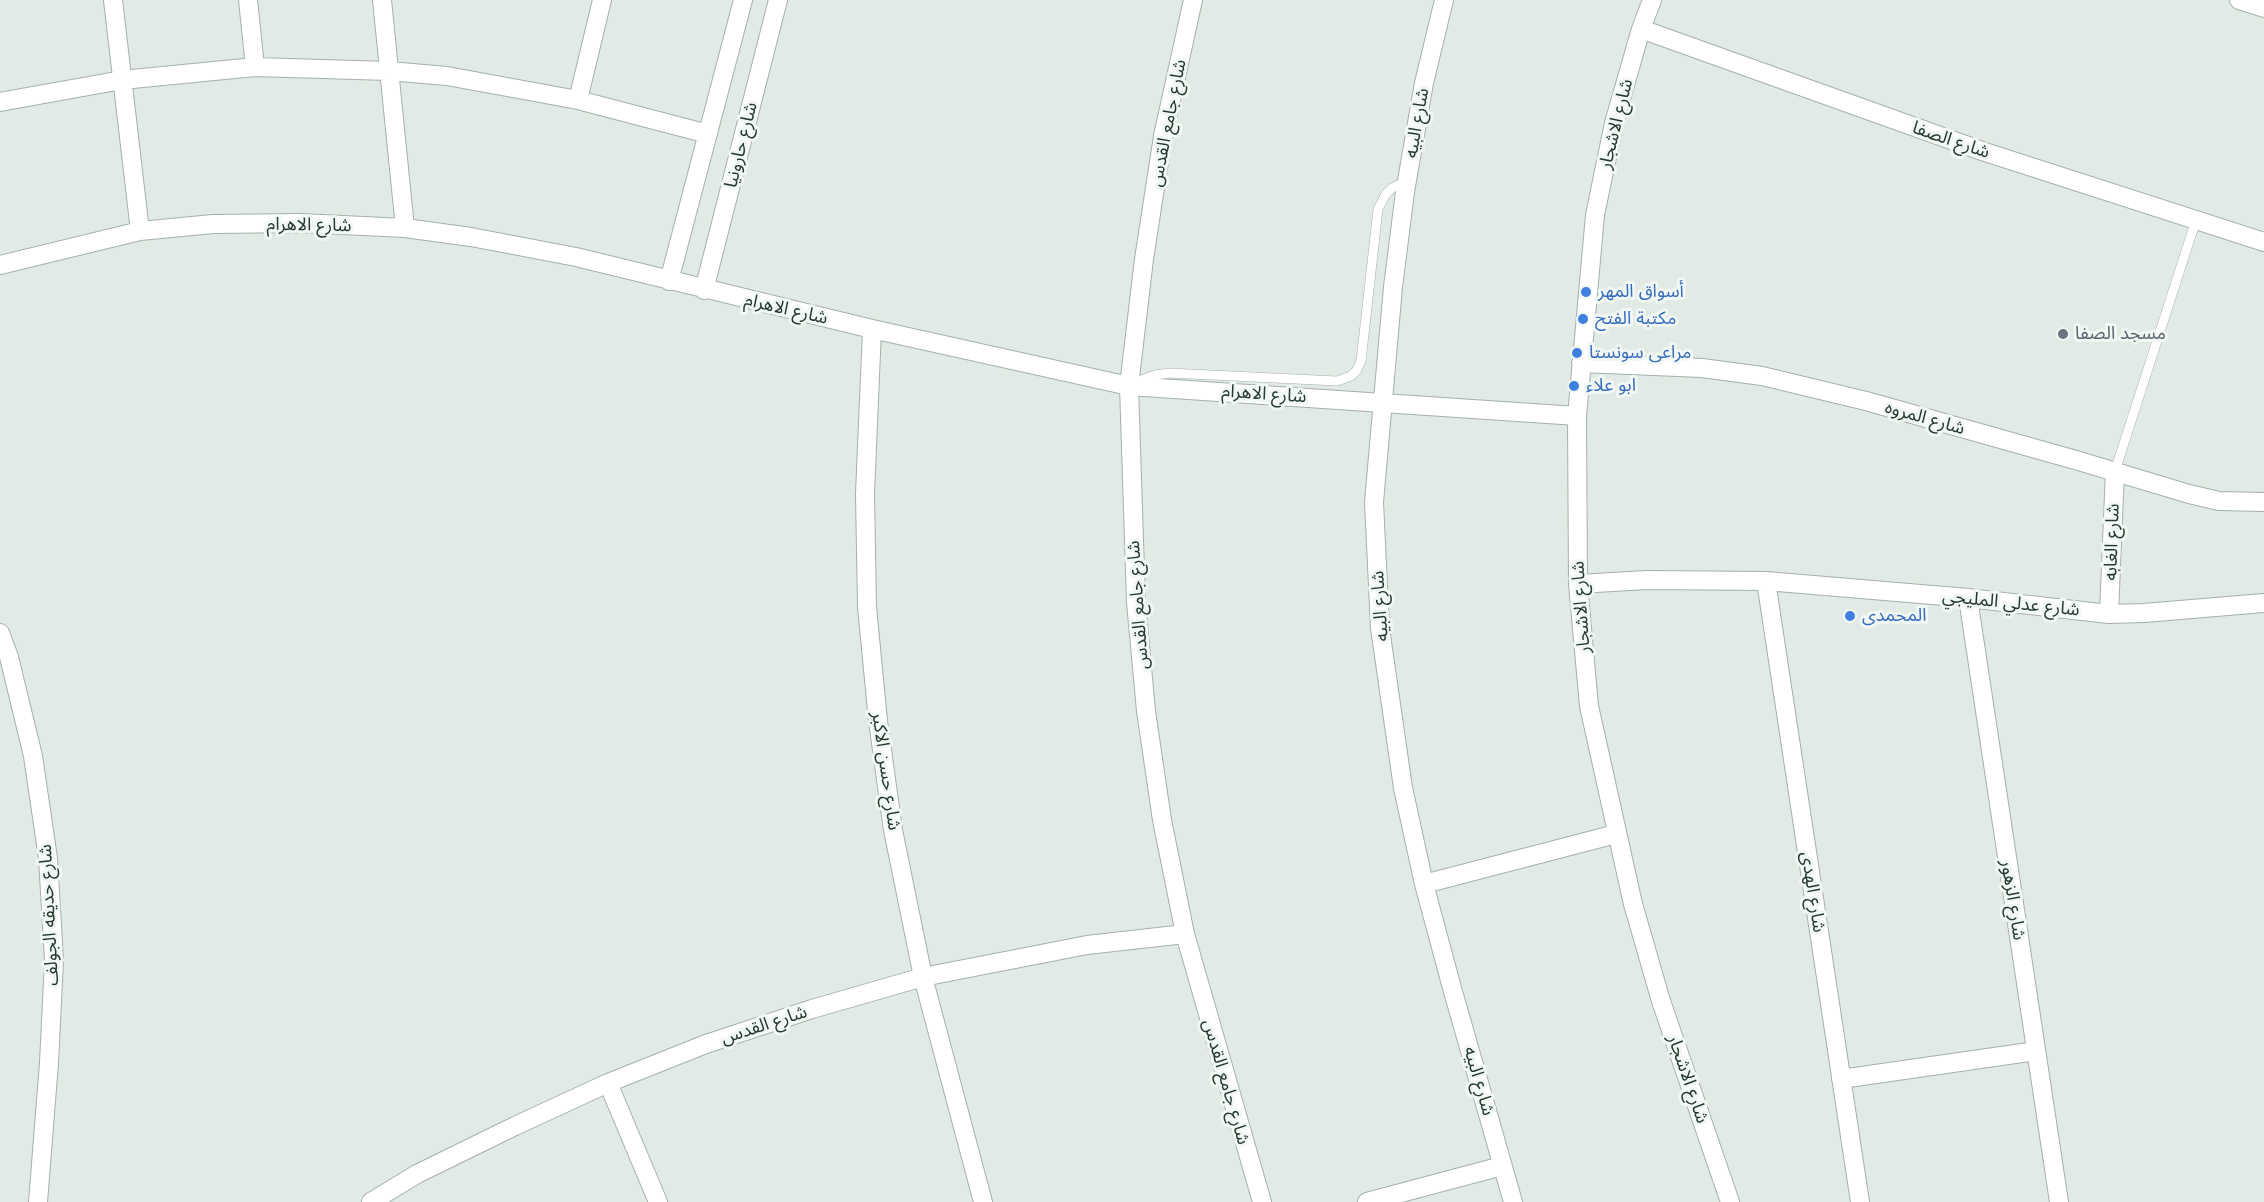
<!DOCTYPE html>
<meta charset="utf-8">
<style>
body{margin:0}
canvas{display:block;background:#e1eae4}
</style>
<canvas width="2264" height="1202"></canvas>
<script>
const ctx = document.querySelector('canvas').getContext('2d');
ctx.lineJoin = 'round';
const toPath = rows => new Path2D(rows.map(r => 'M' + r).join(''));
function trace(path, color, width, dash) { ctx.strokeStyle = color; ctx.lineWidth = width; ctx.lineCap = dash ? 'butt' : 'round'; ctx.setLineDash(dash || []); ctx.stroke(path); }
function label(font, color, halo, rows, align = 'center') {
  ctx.font = font + ' Inter,"Noto Sans Arabic",sans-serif'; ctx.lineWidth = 6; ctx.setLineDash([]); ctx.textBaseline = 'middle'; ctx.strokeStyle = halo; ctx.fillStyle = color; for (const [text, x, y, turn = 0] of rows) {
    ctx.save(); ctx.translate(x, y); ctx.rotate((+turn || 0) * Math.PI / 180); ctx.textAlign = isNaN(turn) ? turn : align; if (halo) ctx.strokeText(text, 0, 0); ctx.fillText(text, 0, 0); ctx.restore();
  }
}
const lane = toPath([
 [1134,383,1155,375,1169,373,1337,381,1351,376,1357,370,1361,361,1378,209,1386,194,1392,188,1407,181],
 [2115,471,2196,220]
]);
const street = toPath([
 [113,0,140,231],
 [248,0,255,67],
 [382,0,405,228],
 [1193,0,1163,136,1144,259,1129,386,1136,602,1146,711,1162,820,1185,934,1262,1202],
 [1444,0,1424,83,1405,192,1393,287,1374,502,1380,628,1403,788,1424,884,1452,988,1513,1202],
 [1652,0,1641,29,1614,123,1595,215,1577,416,1578,584,1589,706,1633,904,1661,1001,1730,1202],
 [1641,29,1982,151,2264,242],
 [578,100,602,0],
 [0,102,122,80,255,67,389,71,447,76,578,100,708,134],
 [0,265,140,231,213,224,301,223,405,228,471,237,576,257,872,329,1129,386,1577,416],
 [669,281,743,0],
 [704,290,778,0],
 [872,329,865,494,867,607,878,721,893,830,923,977,983,1202],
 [1581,363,1702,368,1762,376,1866,401,2079,461,2189,494,2219,501,2264,502],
 [1766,581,1860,1202],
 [1578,584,1647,580,1766,581,1968,598,2109,614,2144,613,2264,603],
 [1968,598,2059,1202],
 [2109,614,2115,471],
 [0,633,9,657,33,756,48,858,54,960,49,1063,38,1202],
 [1424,884,1616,834],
 [1841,1079,2036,1051],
 [608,1083,658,1202],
 [371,1202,417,1174,515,1126,608,1083,706,1044,812,1009,923,977,1087,945,1185,934],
 [1367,1202,1502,1166]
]);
const secondary = toPath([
 [2239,0,2264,8]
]);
trace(lane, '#a4b1aa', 10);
trace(street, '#a4b1aa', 20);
trace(secondary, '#a1b5aa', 20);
trace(lane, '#fff', 9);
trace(street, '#fff', 18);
trace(secondary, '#fff', 18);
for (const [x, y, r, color] of [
 [1586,292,6,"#3f7fe0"],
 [1583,319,6,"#3f7fe0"],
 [2063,334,6,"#6b7280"],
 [1577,353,6,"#3f7fe0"],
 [1574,386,6,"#3f7fe0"],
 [1850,616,6,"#3f7fe0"]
]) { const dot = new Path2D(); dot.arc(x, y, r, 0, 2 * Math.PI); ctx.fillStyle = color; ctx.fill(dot); trace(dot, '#f1f7f3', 2); }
label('18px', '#23392f', '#f1f7f3', [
 ["شارع جامع القدس",1168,123,-79],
 ["شارع البيه",1417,123,-80],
 ["شارع الاشجار",1616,124,-76],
 ["شارع الصفا",1951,140,19],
 ["شارع حارونيا",741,145,-76],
 ["شارع الاهرام",309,225,1],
 ["شارع الاهرام",786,309,13],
 ["شارع الاهرام",1264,394,4],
 ["شارع المروه",1925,418,16],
 ["شارع الغابه",2112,542,-88],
 ["شارع عدلي المليجي",2011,603,6],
 ["شارع جامع القدس",1138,605,-94],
 ["شارع البيه",1380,606,-94],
 ["شارع الاشجار",1581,607,-94],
 ["شارع حسن الاكبر",886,771,82],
 ["شارع الهدى",1813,892,81],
 ["شارع الزهور",2013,900,81],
 ["شارع حديقه الجولف",49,915,-93],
 ["شارع القدس",764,1025,-18],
 ["شارع الاشجار",1688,1079,71],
 ["شارع البيه",1479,1081,74],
 ["شارع جامع القدس",1226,1082,74]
]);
label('18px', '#366cbe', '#f1f7f3', [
 ["أسواق المهر",1598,292],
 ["مكتبة الفتح",1595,319],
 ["مراعى سونستا",1589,353],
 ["ابو علاء",1586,386],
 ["المحمدى",1862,616]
], 'left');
label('18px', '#5b616d', '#f1f7f3', [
 ["مسجد الصفا",2075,334]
], 'left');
</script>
